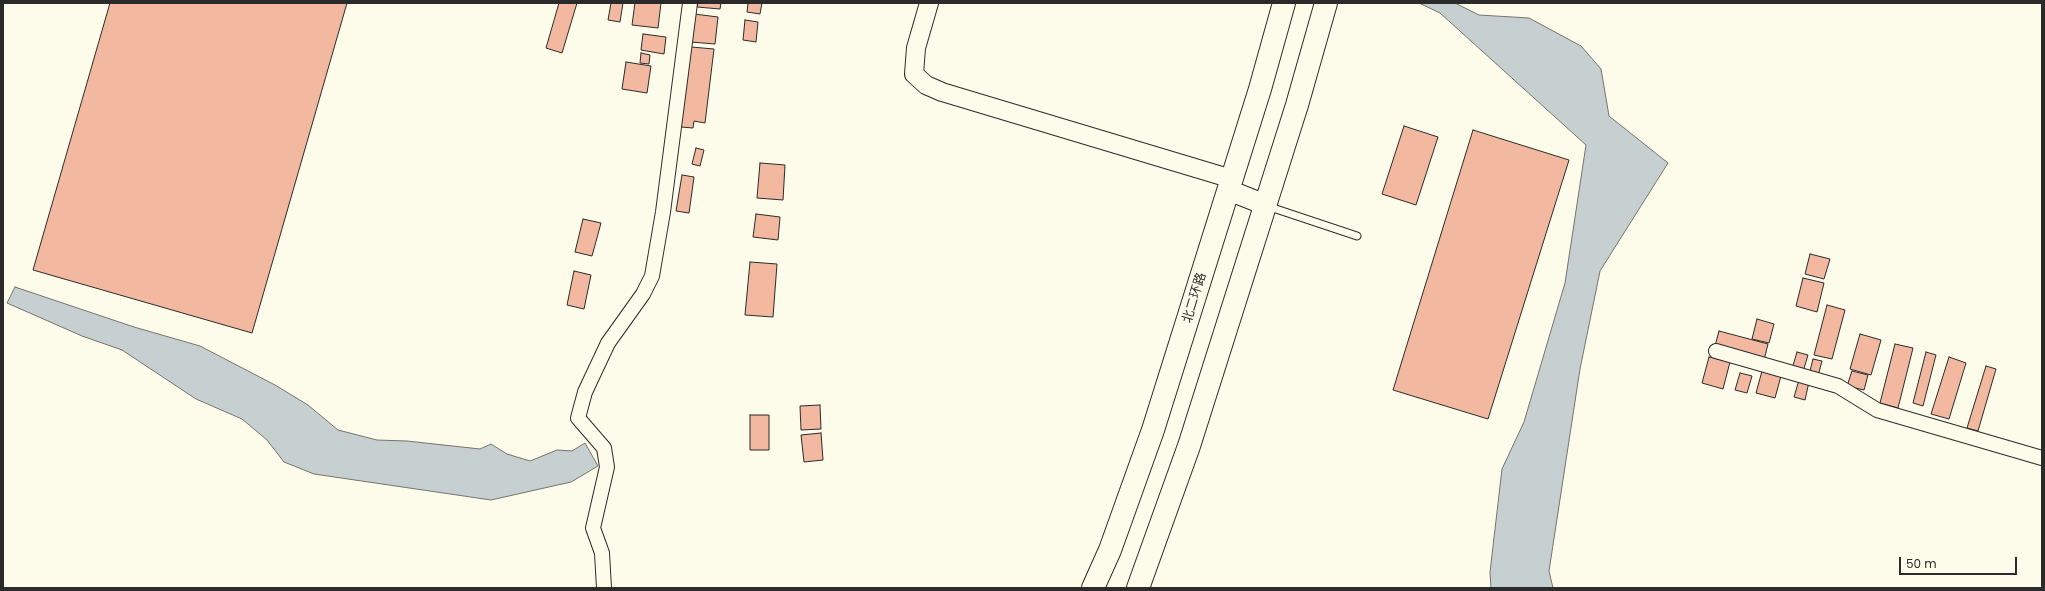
<!DOCTYPE html>
<meta charset="utf-8">
<style>
body{margin:0}
#map{position:relative;width:2045px;height:591px;overflow:hidden;background:#fdfbea;font-family:Poppins,sans-serif}
canvas{display:block}
.frame{position:absolute;inset:0;border:4px solid #2b2b2b;pointer-events:none}
.scale{position:absolute;left:1899px;top:557px;width:118px;height:18px;box-sizing:border-box;border:2px solid #2b2b2b;border-top:0;padding-left:5px;font-size:12px;line-height:14px;white-space:nowrap;color:#2b2b2b;-webkit-text-stroke:3px #fdfbea;paint-order:stroke}
</style>
<div id="map">
<canvas width="2045" height="591"></canvas>
<div class="frame"></div>
<div class="scale">50 m</div>
</div>
<script>
const ctx = document.querySelector('canvas').getContext('2d');
ctx.lineJoin = 'round';
function fill(path, color) { ctx.fillStyle = color; ctx.fill(path, 'evenodd'); }
const toPath = rows => new Path2D(rows.map(r => 'M' + r).join(''));
function trace(path, color, width, dash) { ctx.strokeStyle = color; ctx.lineWidth = width; ctx.lineCap = dash ? 'butt' : 'round'; ctx.setLineDash(dash || []); ctx.stroke(path); }
function label(font, color, halo, rows, align = 'center') {
  ctx.font = font + ' Poppins,"Noto Sans SC",sans-serif'; ctx.lineWidth = 3; ctx.setLineDash([]); ctx.textBaseline = 'middle'; ctx.strokeStyle = halo; ctx.fillStyle = color; for (const [text, x, y, turn = 0] of rows) {
    ctx.save(); ctx.translate(x, y); ctx.rotate((+turn || 0) * Math.PI / 180); ctx.textAlign = isNaN(turn) ? turn : align; if (halo) ctx.strokeText(text, 0, 0); ctx.fillText(text, 0, 0); ctx.restore();
  }
}
const water = toPath([
 [1419,3,1455,3,1479,15,1529,18,1581,46,1601,69,1609,116,1668,163,1600,271,1580,369,1549,571,1553,588,1491,588,1490,572,1502,469,1524,422,1565,283,1586,145,1440,13,1419,3],
 [15,287,134,327,200,346,275,385,308,405,338,430,377,440,407,441,480,449,491,444,507,454,530,461,557,450,572,451,585,443,598,466,571,482,491,500,314,474,284,462,267,440,242,419,196,399,122,350,82,336,7,303,15,287]
]);
fill(water, '#c7d0d0');
trace(water, '#74746e', 1);
const building = toPath([
 [110,3,347,3,252,333,33,270,110,3],
 [559,3,577,3,562,53,546,48,559,3],
 [611,3,623,3,620,22,608,20,611,3],
 [635,3,661,3,658,28,632,25,635,3],
 [698,3,721,3,720,9,697,7,698,3],
 [748,3,762,3,760,14,747,12,748,3],
 [694,14,718,17,715,44,691,42,694,14],
 [745,20,758,22,756,42,743,40,745,20],
 [643,34,666,37,664,54,641,50,643,34],
 [691,47,714,49,705,123,694,121,693,128,681,127,691,47],
 [641,53,650,55,649,64,640,63,641,53],
 [626,62,651,66,647,93,622,89,626,62],
 [1404,126,1438,137,1416,205,1382,194,1404,126],
 [1473,130,1569,160,1488,419,1393,390,1473,130],
 [696,148,704,150,700,166,692,164,696,148],
 [760,163,785,165,783,200,757,198,760,163],
 [682,175,694,177,689,213,676,211,682,175],
 [756,214,780,217,778,240,753,237,756,214],
 [583,219,601,223,592,256,575,252,583,219],
 [1810,254,1830,259,1824,279,1805,274,1810,254],
 [750,262,777,264,773,317,745,315,750,262],
 [574,271,591,275,584,309,567,305,574,271],
 [1803,278,1824,283,1817,312,1796,306,1803,278],
 [1827,305,1845,310,1832,359,1814,355,1827,305],
 [1757,319,1774,324,1769,343,1752,339,1757,319],
 [1719,331,1768,344,1764,360,1715,346,1719,331],
 [1860,334,1881,340,1871,375,1850,369,1860,334],
 [1895,344,1913,348,1898,408,1880,403,1895,344],
 [1797,352,1808,355,1803,372,1792,369,1797,352],
 [1926,352,1936,355,1923,406,1913,403,1926,352],
 [1709,357,1730,362,1723,389,1702,383,1709,357],
 [1949,357,1966,363,1949,419,1931,414,1949,357],
 [1813,359,1822,361,1818,376,1809,375,1813,359],
 [1986,366,1996,369,1978,431,1967,428,1986,366],
 [1762,371,1781,376,1775,398,1756,393,1762,371],
 [1852,371,1868,375,1864,390,1847,386,1852,371],
 [1740,373,1752,376,1747,393,1735,390,1740,373],
 [1799,380,1809,382,1805,400,1794,397,1799,380],
 [820,405,821,429,801,430,800,406,820,405],
 [750,415,769,415,769,450,750,450,750,415],
 [821,433,823,460,804,462,801,435,821,433]
]);
fill(building, '#f2b8a0');
trace(building, '#2b2b2b', 1);
const service = toPath([
 [1267,206,1357,236]
]);
const minor = toPath([
 [1716,351,1838,386,1877,410,2042,458],
 [604,588,602,553,593,528,607,467,604,448,578,418,585,392,608,343,643,294,652,276,663,212,690,3]
]);
const tertiary = toPath([
 [929,3,916,48,914,74,926,85,942,92,1232,179]
]);
const secondary = toPath([
 [1228,190,1266,205]
]);
const primary = toPath([
 [1093,588,1110,550,1153,430,1260,89,1284,3],
 [1138,588,1189,446,1297,105,1326,3]
]);
trace(service, '#2b2b2b', 9);
trace(minor, '#2b2b2b', 16);
trace(tertiary, '#2b2b2b', 20);
trace(secondary, '#2b2b2b', 22);
trace(primary, '#2b2b2b', 24);
trace(service, '#fdfbea', 7);
trace(minor, '#fdfbea', 14);
trace(tertiary, '#fdfbea', 18);
trace(secondary, '#fdfbea', 20);
trace(primary, '#fdfbea', 22);
label('13px', '#2b2b2b', '#fdfbea', [
 ["北二环路",1195,298,-73]
]);
</script>
